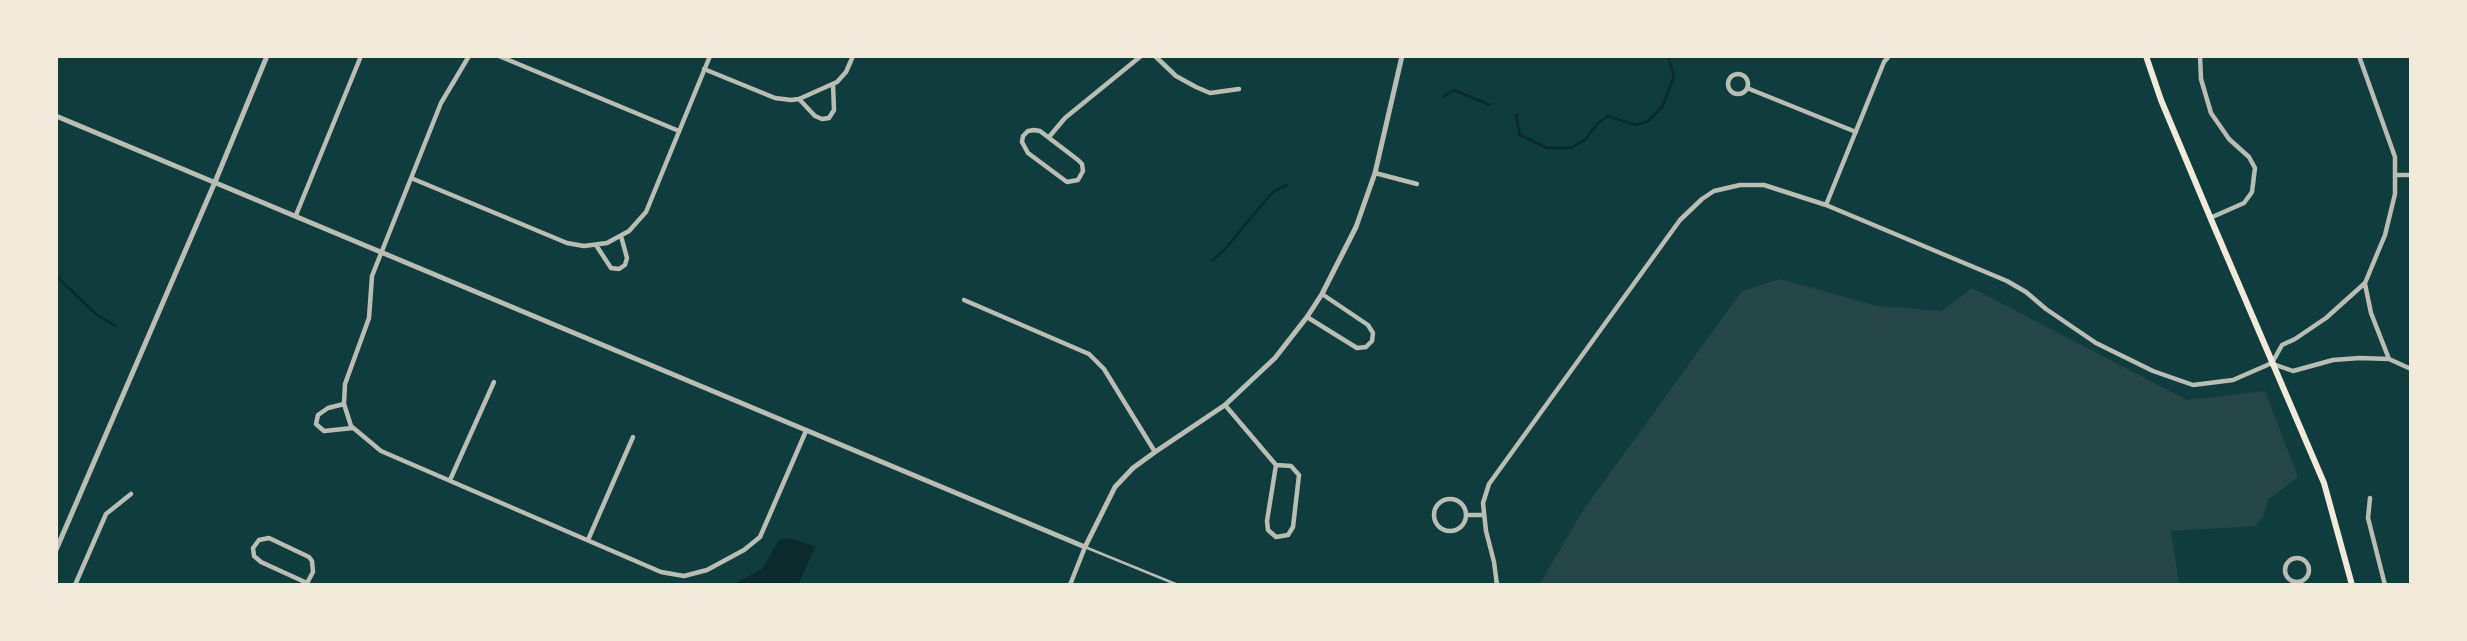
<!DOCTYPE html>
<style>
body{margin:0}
#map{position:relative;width:2467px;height:641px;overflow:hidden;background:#0f3d3e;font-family:Raleway,sans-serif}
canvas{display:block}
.frame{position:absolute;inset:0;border:58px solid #f1e9da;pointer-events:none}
</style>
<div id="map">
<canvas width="2467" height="641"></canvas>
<div class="frame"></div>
</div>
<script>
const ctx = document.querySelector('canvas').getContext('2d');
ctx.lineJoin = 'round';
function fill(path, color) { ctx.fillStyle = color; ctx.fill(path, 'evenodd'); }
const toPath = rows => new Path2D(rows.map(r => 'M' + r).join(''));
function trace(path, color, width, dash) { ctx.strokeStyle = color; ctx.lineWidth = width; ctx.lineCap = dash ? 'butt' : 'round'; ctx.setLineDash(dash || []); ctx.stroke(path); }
fill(toPath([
 [1780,279,1877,306,1942,311,1972,288,2187,400,2265,391,2298,477,2269,499,2263,516,2255,526,2171,531,2179,583,2181,585,1539,585,1582,512,1742,291]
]), '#244646');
fill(toPath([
 [790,538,815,547,798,585,732,585,762,569,779,540]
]), '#0a2a2b');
trace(toPath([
 [1443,97,1454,90,1490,105],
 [1516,115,1520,135,1547,148,1571,148,1586,139,1597,124,1608,116,1635,125,1648,121,1662,107,1674,77,1668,56],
 [1212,261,1226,248,1264,202,1274,191,1287,185],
 [56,276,97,315,116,326]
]), '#0a2a2b', 2.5);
trace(toPath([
 [1085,547,1178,585]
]), '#b8beb3', 2.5);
trace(toPath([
 [469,56,441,103,372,276,369,318,345,384,344,404,351,426,381,451,661,572,684,576,707,570,744,550,760,537,806,431],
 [499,56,679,131],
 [1155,56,1176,76,1196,87,1210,93,1239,89],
 [2200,56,2201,79,2211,113,2229,139,2249,157,2255,168,2252,192,2244,203,2210,218],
 [704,69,775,98,791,100,799,99,837,82,846,72,853,56],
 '1728 84a10 10 0 1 1 20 0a10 10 0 1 1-20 0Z',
 [1747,88,1856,132],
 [799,99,815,116,822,119,829,118,834,110,833,84],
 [1034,130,1040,131,1078,160,1082,164,1083,171,1078,180,1067,182,1028,153,1022,142,1023,136,1028,131,1034,130],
 [1049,137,1065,118,1141,56],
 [1375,173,1417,184],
 [2396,175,2411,175],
 [411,178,567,243,584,246,607,243,629,231,646,212,710,56],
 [1826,205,1884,62,1889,56],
 [296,215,361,56],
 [596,245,611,268,619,269,625,265,627,258,621,236],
 [2365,284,2371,313,2389,359],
 [964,300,1089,354,1104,369,1155,452],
 [1307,317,1357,348,1366,347,1372,341,1373,333,1368,325,1322,294],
 [2272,363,2282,345,2295,339,2326,318,2365,283,2385,235,2395,194,2395,157,2359,56],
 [2273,364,2293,371,2333,360,2360,358,2389,359,2411,369],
 [344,404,328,408,318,415,316,424,324,431,353,428],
 [1225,405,1276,465,1267,521,1268,530,1276,537,1288,535,1293,527,1299,475,1291,466,1276,465],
 [450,480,494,382],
 [2370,498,2368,518,2385,585],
 '1434 515a16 16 0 1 1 32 0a16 16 0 1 1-32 0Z',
 [1467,515,1484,515],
 [588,540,633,437],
 '2285 570a12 12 0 1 1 24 0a12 12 0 1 1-24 0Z',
 [75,585,106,514,131,494],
 [306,585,313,572,312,561,309,557,269,538,259,540,253,548,254,556,261,562,307,583],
 [1070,585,1085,547],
 [1497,585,1494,562,1486,531,1483,503,1489,484,1680,220,1702,199,1714,191,1740,185,1764,185,1826,205,2007,281,2026,292,2046,309,2096,343,2153,371,2193,385,2233,380,2272,363]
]), '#b8beb3', 4.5);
trace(toPath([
 [56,116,1085,547,1115,487,1133,468,1155,452,1225,405,1275,358,1307,317,1322,294,1356,227,1375,173,1402,56],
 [56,550,215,182,267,56]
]), '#b8beb3', 5);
trace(toPath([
 [2146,56,2161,100,2213,224,2324,483,2352,585]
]), '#f1e9da', 6);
</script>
